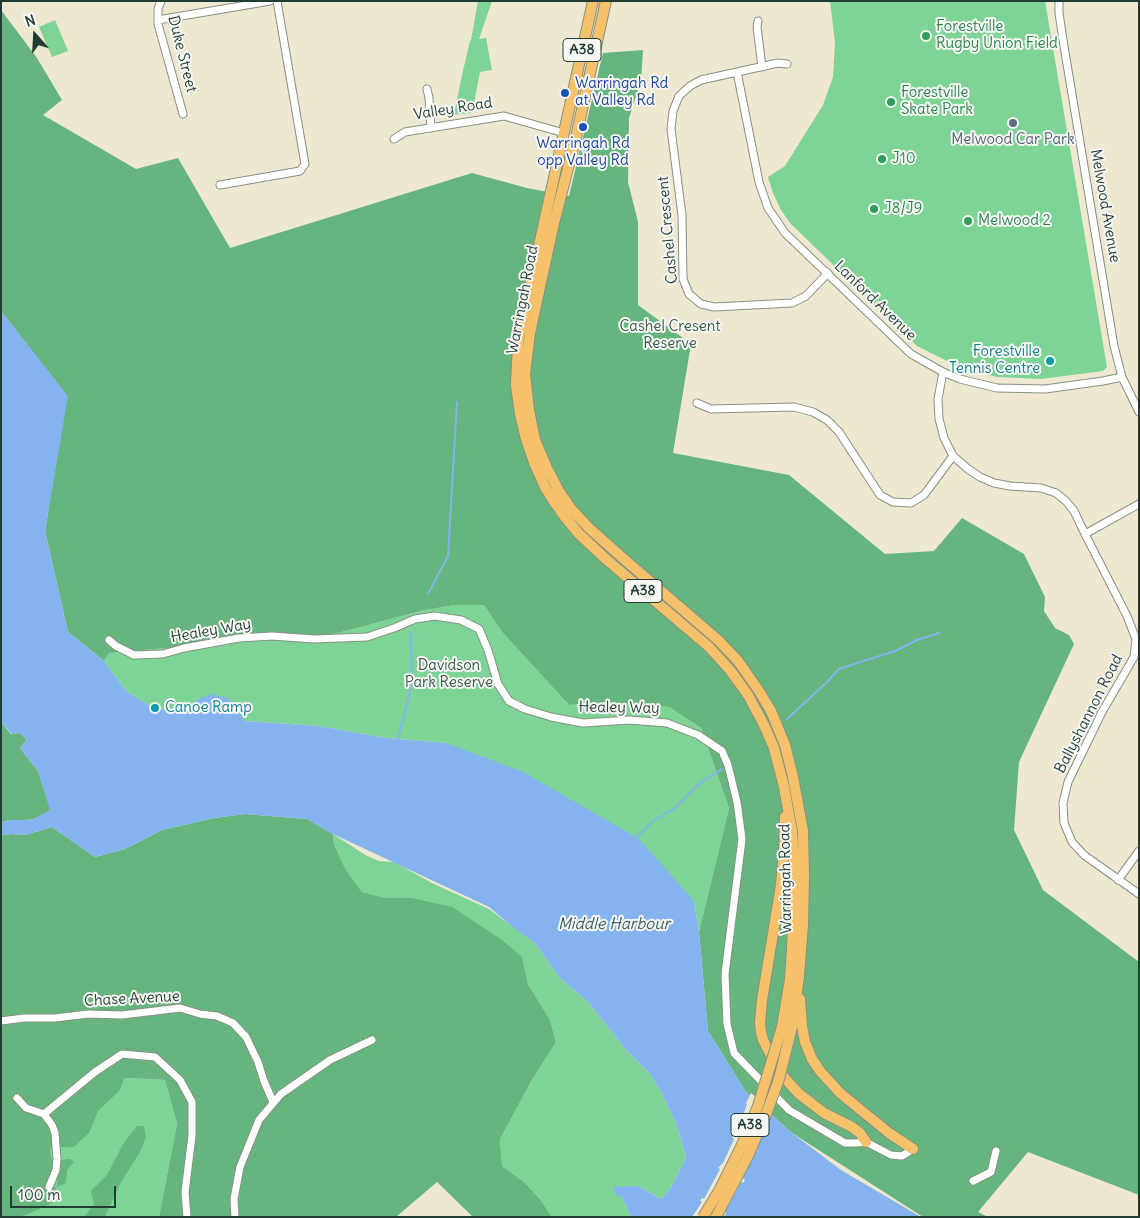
<!DOCTYPE html>
<style>
body{margin:0}
#map{position:relative;width:1140px;height:1218px;overflow:hidden;background:#eee8d0;font-family:Delius,sans-serif}
canvas{display:block}
.frame{position:absolute;inset:0;border:2px solid #1f3d34;pointer-events:none}
.north{position:absolute;left:10px;top:10px;width:50px;height:50px;-webkit-text-stroke:4px #f6f6f2;paint-order:stroke;rotate:341deg;font-size:14px;font-weight:700;line-height:20px;text-align:center;color:#1f3d34}
.north::after{content:'';display:block;margin:auto;width:18px;height:22px;background:#1f3d34;clip-path:polygon(50% 0,100% 100%,50% 72%,0 100%)}
.scale{position:absolute;left:10px;top:1186px;width:106px;height:22px;box-sizing:border-box;border:2px solid #1f3d34;border-top:0;padding-left:6px;font-size:15px;line-height:18px;white-space:nowrap;color:#1f3d34;-webkit-text-stroke:4px #f6f6f2;paint-order:stroke}
</style>
<div id="map">
<canvas width="1140" height="1218"></canvas>
<div class="frame"></div>
<div class="north">N</div>
<div class="scale">100 m</div>
</div>
<script>
const ctx = document.querySelector('canvas').getContext('2d');
ctx.lineJoin = 'round';
function fill(path, color) { ctx.fillStyle = color; ctx.fill(path, 'evenodd'); }
const toPath = rows => new Path2D(rows.map(r => 'M' + r).join(''));
function trace(path, color, width, dash) { ctx.strokeStyle = color; ctx.lineWidth = width; ctx.lineCap = dash ? 'butt' : 'round'; ctx.setLineDash(dash || []); ctx.stroke(path); }
function label(font, color, halo, rows, align = 'center') {
  ctx.font = font + ' Delius,sans-serif'; ctx.lineWidth = 4; ctx.setLineDash([]); ctx.textBaseline = 'middle'; ctx.strokeStyle = halo; ctx.fillStyle = color; for (const [text, x, y, turn = 0] of rows) {
    ctx.save(); ctx.translate(x, y); ctx.rotate((+turn || 0) * Math.PI / 180); ctx.textAlign = isNaN(turn) ? turn : align; if (halo) ctx.strokeText(text, 0, 0); ctx.fillText(text, 0, 0); ctx.restore();
  }
}
fill(toPath([
 [478,1,492,1,479,39,486,38,492,70,480,72,472,113,454,115,462,75,470,41,471,40],
 [830,1,1045,1,1107,367,1103,371,1041,379,997,377,961,368,917,346,790,223,781,210,773,193,768,177,785,166,823,105,833,77,835,43],
 [55,20,68,51,52,57,39,27],
 [454,605,484,605,502,632,569,705,605,702,669,707,701,728,729,808,699,932,694,901,446,743,386,738,319,726,243,721,236,705,195,701,181,713,153,708,126,691,104,661,109,653,334,634,421,611],
 [333,834,367,856,379,861,394,862,432,883,489,909,535,943,559,977,589,1003,626,1050,649,1073,660,1090,676,1123,686,1157,671,1188,661,1199,638,1186,616,1192,622,1197,631,1217,552,1217,540,1199,524,1182,502,1166,500,1139,532,1080,556,1042,550,1020,528,984,522,958,412,899,386,898,362,892,348,873,342,862,334,844],
 [128,1078,165,1080,177,1124,159,1217,1,1217,39,1171,56,1139,98,1087]
]), '#7ed396');
fill(toPath([
 [1,10,37,58,62,100,43,115,136,169,178,158,230,248,472,173,527,188,569,196,603,53,643,50,641,81,629,118,628,182,638,222,638,305,691,344,673,453,789,475,885,554,934,551,962,518,1024,554,1045,597,1044,611,1055,628,1069,635,1074,644,1019,762,1014,830,1043,890,1139,962,1139,1195,1028,1152,978,1212,988,1217,923,1217,792,1133,746,1092,708,1031,699,932,729,808,701,728,669,707,605,702,569,705,502,632,484,605,454,605,421,611,334,634,109,653,104,661,68,632,45,531,67,396,1,311],
 [1,722,11,734,20,733,27,740,20,748,38,771,51,810,34,819,25,820,9,820,1,823],
 [245,814,307,819,333,834,334,844,342,862,348,873,362,892,386,898,412,898,452,907,502,940,522,957,528,984,550,1020,556,1042,532,1080,500,1139,502,1166,524,1182,540,1199,552,1217,473,1217,437,1182,396,1217,159,1217,177,1124,165,1080,128,1078,124,1079,120,1090,98,1111,89,1133,74,1147,61,1147,58,1138,56,1139,50,1151,53,1167,47,1184,48,1191,55,1187,59,1197,47,1206,25,1215,17,1217,1,1217,1,835,11,834,25,835,52,827,95,857,125,849,162,830,214,818],
 [137,1126,144,1126,146,1137,140,1152,121,1182,105,1217,84,1217,94,1204,91,1191,107,1175,123,1144],
 [70,1159,74,1162,67,1170,66,1183,57,1187,58,1172,60,1160]
]), '#66b57f');
fill(toPath([
 [1,311,68,396,45,531,68,632,104,661,126,691,153,708,181,713,195,701,211,694,227,698,236,705,244,721,319,726,386,738,446,743,523,772,639,839,694,901,699,932,708,1031,746,1092,792,1133,841,1170,921,1217,631,1217,622,1197,615,1195,616,1192,613,1190,613,1187,638,1186,661,1199,671,1188,686,1157,676,1123,660,1090,649,1073,626,1050,589,1003,559,977,535,943,514,928,489,907,333,834,307,819,245,814,214,818,162,830,125,849,95,857,52,827,25,835,11,834,1,835,1,823,9,820,25,820,34,819,50,810,38,771,20,748,27,740,20,733,12,734,1,722]
]), '#84b3ef');
fill(toPath([
 [751,1093,772,1111,771,1114,772,1115,771,1118,770,1118,757,1148,758,1149,757,1152,755,1151,743,1178,745,1180,743,1183,741,1182,725,1212,726,1213,725,1216,723,1215,722,1217,692,1217,702,1202,700,1201,702,1198,704,1199,720,1169,718,1168,723,1163,734,1139,732,1137,734,1134,735,1135,740,1124,747,1104,746,1103]
]), '#eee8d0');
trace(toPath([
 [428,594,448,556,457,402],
 [787,719,826,683,839,669,895,651,917,640,939,633],
 [398,739,412,684,411,634],
 [637,837,653,821,674,809,700,783,722,769]
]), '#84b3ef', 2);
const minor = toPath([
 [161,1,158,9,158,24,183,114],
 [1059,1,1059,13,1063,40,1114,346,1122,377,1139,412],
 [158,20,270,1],
 [758,21,757,27,762,67],
 [787,64,778,63,701,80,690,86,679,96,673,111,671,129,682,215,683,279,689,294,701,304,714,307,792,303,806,296,828,273],
 [737,72,759,182,768,208,785,233,911,354,943,372,960,379,997,388,1045,389,1103,381,1122,377],
 [427,89,429,98,431,128],
 [394,139,405,132,504,116,564,133],
 [220,185,300,171,305,164,277,1],
 [943,372,938,399,939,419,944,438,953,456,968,469,980,477,994,483,1010,486,1041,488,1056,493,1066,501,1074,511,1085,534,1127,616,1136,639,1134,657,1102,712,1068,782,1063,803,1064,823,1072,842,1084,855,1139,894],
 [697,403,711,409,794,407,813,412,827,420,839,432,880,495,893,502,911,503,924,495,953,456],
 [1085,534,1139,504],
 [109,640,116,646,134,655,163,654,184,648,239,638,272,636,314,639,367,637,394,628,415,619,435,616,461,620,479,629,488,650,498,684,509,701,525,709,551,717,583,723,629,720,667,723,698,735,722,751,728,765,737,802,742,839,725,974,727,1024,734,1053,789,1110,845,1143,856,1143,866,1142,891,1155,902,1156,913,1149],
 [1118,880,1139,851],
 [1,1021,24,1018,55,1018,88,1014,122,1015,180,1008,200,1014,217,1016,233,1023,246,1037,258,1062,264,1081,273,1102],
 [17,1098,26,1108,44,1114,52,1125,55,1133,57,1159,56,1170,49,1187],
 [44,1114,95,1072,122,1054,155,1057,180,1080,192,1102,192,1136,185,1192,187,1217],
 [973,1181,991,1172,996,1151],
 [235,1217,234,1199,240,1167,259,1120,281,1094,330,1060,372,1040]
]);
const highway = toPath([
 [593,1,519,336,517,363,516,385,520,414,526,439,535,465,545,487,555,503,565,517,579,534,607,560,709,647,730,670,748,695,764,725,774,748,784,787,792,831,794,859,794,909,792,948,790,979,782,1027],
 [606,1,576,137,554,223,530,333,525,374,529,410,535,440,547,468,559,491,572,510,589,528,625,560,718,640,738,661,759,691,771,711,785,745,793,777,803,831,804,875,803,924,799,976,792,1027],
 [785,817,784,851,781,885,762,1000,760,1023,761,1032,763,1040,776,1065,783,1076,798,1093,824,1113,852,1127,860,1133,866,1142],
 [800,999,802,1026,805,1042,812,1059,820,1071,840,1093,889,1133,913,1149]
]);
trace(minor, '#869282', 9);
trace(highway, '#869282', 12);
trace(minor, '#fff', 7);
trace(highway, '#f6c16b', 10);
const highwayBridge = toPath([
 [703,1217,720,1189,741,1147,758,1106,782,1027],
 [716,1217,747,1158,767,1112,779,1079,792,1027]
]);
trace(highwayBridge, '#869282', 12, []);
trace(highwayBridge, '#f6c16b', 10);
for (const [x, y, r, color] of [
 [926,36,5,"#2e9e5b"],
 [565,93,5,"#1a4fb4"],
 [891,102,5,"#2e9e5b"],
 [1013,123,5,"#5c6f8a"],
 [583,127,5,"#1a4fb4"],
 [882,159,5,"#2e9e5b"],
 [874,209,5,"#2e9e5b"],
 [968,221,5,"#2e9e5b"],
 [1050,361,5,"#0f9aa8"],
 [155,708,5,"#0f9aa8"]
]) { const dot = new Path2D(); dot.arc(x, y, r, 0, 2 * Math.PI); ctx.fillStyle = color; ctx.fill(dot); trace(dot, '#f6f6f2', 2); }
for (const [x, y, w] of [
 [582,50,38],
 [643,591,38],
 [750,1125,38]
]) { const box = new Path2D(); box.roundRect(x - w / 2, y - 11.5, w, 23, 4); ctx.fillStyle = '#f6f6f2'; ctx.fill(box); trace(box, '#1f3d34', 1); }
label('bold 14px', '#1f3d34', null, [
 ["A38",582,50],
 ["A38",643,591],
 ["A38",750,1125]
]);
label('15px', '#27864d', '#f6f6f2', [
 ["Forestville",936,27],
 ["Rugby Union Field",936,44],
 ["Forestville",901,93],
 ["Skate Park",901,110],
 ["J10",892,159],
 ["J8/J9",884,209],
 ["Melwood 2",978,221]
], 'left');
label('15px', '#1f3d34', '#f6f6f2', [
 ["Duke Street",182,54,76],
 ["Valley Road",453,109,-9],
 ["Melwood Avenue",1105,206,80],
 ["Cashel Crescent",668,230,-95],
 ["Warringah Road",523,300,-79],
 ["Lanford Avenue",875,301,44],
 ["Healey Way",211,631,-10],
 ["Healey Way",619,708,1],
 ["Ballyshannon Road",1089,714,-63],
 ["Warringah Road",786,879,-91],
 ["Chase Avenue",132,999,-3]
]);
label('15px', '#164399', '#f6f6f2', [
 ["Warringah Rd",575,84],
 ["at Valley Rd",575,101],
 ["Warringah Rd",583,144,"center"],
 ["opp Valley Rd",583,161,"center"]
], 'left');
label('15px', '#4e5e75', '#f6f6f2', [
 ["Melwood Car Park",1013,140]
]);
label('15px', '#325b48', '#f6f6f2', [
 ["Cashel Cresent",670,327],
 ["Reserve",670,344],
 ["Davidson",449,666],
 ["Park Reserve",449,683]
]);
label('15px', '#0d838f', '#f6f6f2', [
 ["Forestville",1040,352],
 ["Tennis Centre",1040,369],
 ["Canoe Ramp",165,708,"left"]
], 'right');
label('italic 16px', '#385a63', '#f6f6f2', [
 ["Middle Harbour",614,924]
]);
</script>
